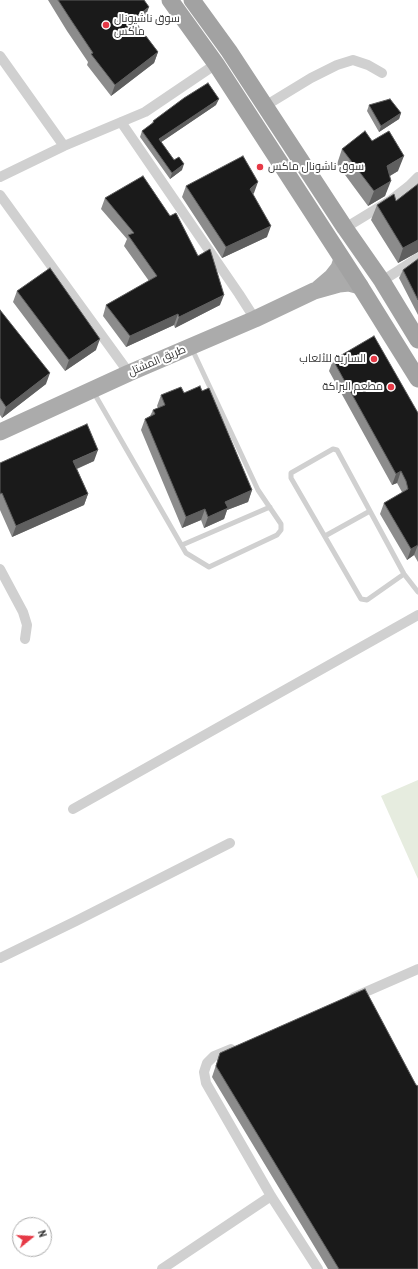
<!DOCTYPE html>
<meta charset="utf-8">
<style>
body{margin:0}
#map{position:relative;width:418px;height:1269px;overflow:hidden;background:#fff;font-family:"Archivo Narrow",sans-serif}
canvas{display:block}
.north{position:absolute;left:12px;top:1217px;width:40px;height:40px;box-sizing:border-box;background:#fff;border:1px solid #adadad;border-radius:50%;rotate:72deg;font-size:11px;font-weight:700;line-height:16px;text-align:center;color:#333}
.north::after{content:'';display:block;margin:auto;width:14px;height:18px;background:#e63946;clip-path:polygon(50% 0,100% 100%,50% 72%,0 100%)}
</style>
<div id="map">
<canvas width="418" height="1269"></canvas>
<div class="north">N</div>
</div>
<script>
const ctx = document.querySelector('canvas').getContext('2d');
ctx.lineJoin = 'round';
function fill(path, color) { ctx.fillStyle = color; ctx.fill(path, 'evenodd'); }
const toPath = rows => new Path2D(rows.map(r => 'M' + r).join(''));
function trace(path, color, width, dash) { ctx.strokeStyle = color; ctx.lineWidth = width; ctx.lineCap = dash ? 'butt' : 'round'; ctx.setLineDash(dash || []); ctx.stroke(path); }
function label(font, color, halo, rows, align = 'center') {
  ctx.font = font + ' "Archivo Narrow",Cairo,sans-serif'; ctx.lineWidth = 4; ctx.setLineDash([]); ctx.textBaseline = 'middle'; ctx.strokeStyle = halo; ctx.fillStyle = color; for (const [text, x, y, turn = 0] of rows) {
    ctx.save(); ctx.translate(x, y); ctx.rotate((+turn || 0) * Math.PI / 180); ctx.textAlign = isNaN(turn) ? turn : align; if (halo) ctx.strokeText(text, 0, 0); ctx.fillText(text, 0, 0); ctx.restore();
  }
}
fill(toPath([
 [418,780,418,879,381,796]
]), '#e6ecdf');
trace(toPath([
 [94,393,186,553,209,567,277,535,281,530,281,524,258,490,192,349],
 [325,536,370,511],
 [182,545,270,507],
 [404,574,367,600,361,599,291,478,291,473,333,449,337,450,404,574,418,592]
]), '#d0d0d0', 5);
trace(toPath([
 [0,56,64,146],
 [265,106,311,78,337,65,353,60,368,65,382,73],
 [121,122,239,294,255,319],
 [0,177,64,146,145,112,216,64],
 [0,195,129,373],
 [345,228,391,200,409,186,418,177],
 [382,281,418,258],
 [0,569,23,612,27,625,25,639],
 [73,809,418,615],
 [0,958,76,921,230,843],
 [354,997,418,969],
 [231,1049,214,1056,207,1063,204,1072,206,1083,271,1196,318,1269],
 [162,1269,271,1196]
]), '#d0d0d0', 10);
trace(toPath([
 [318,289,332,277,339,268,342,259],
 [0,432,129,373,255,319,314,291,339,284,349,283,360,286]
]), '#ababab', 17);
trace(toPath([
 [170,0,216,64,360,286,418,379],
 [192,0,229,51,345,228,382,281,418,340]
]), '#a2a2a2', 17);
fill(toPath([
 [48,0,144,0,145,18,137,24,158,52,154,63,111,96,87,65,88,62,67,31],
 [216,105,161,142,182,170,170,179,140,137,142,131,152,124,153,121],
 [369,105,401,113,399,119,379,132,367,111],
 [372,141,398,171,390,176,385,196,368,206,337,164,342,149],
 [418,184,418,252,398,263,371,220,377,205,396,201],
 [186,186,254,193,253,194,267,237,222,258,182,197],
 [105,198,220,305,175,328,174,325,126,347,103,316,106,305,149,281,124,246,127,239,101,209],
 [418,259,418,315,399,278,403,270],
 [17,291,96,350,65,371,13,302],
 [0,310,46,384,2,418,0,415],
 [333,360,418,413,418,562,414,555,407,560,380,514,384,503,402,493,402,492,397,483,392,485,329,371],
 [202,391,252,490,248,502,227,510,224,519,204,528,201,520,182,528,141,430,145,419,150,416,153,410,158,408,157,406,161,395],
 [94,461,77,469,88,494,84,505,12,537,0,510,0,463],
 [220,1053,418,1269,328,1269,212,1077]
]), '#8c8c8c');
fill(toPath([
 [149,7,145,18,129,30,133,19],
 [158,52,154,63,111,96,115,85],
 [219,99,216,105,157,145,159,139],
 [401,113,399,119,379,132,381,126],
 [404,156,398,171,381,181,387,166],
 [184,164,182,170,170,179,172,173],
 [391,181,385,196,368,206,374,191],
 [258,182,254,193,245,200,250,189],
 [271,226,267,237,222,258,226,247],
 [418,240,418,252,398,263,403,248],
 [224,295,220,305,175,328,179,317],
 [178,314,174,325,126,347,130,336],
 [100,339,96,350,65,371,69,360],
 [50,373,46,384,2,418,6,407],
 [98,450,94,461,69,472,73,461],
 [401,471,397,483,392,485,396,474],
 [252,490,248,502,227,510,224,519,204,528,208,517,225,502],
 [88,494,84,505,12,537,16,526],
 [205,509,201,520,182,528,186,517],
 [418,545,414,555,407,560,411,549]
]), '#5f5f5f');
const building = toPath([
 [58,0,144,0,149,7,133,19,158,52,115,85,91,54,93,53,71,20,58,0],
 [208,83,219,99,159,139,174,160,179,157,184,164,172,173,142,131,154,122,153,121,184,98,208,83],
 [390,99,401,113,381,126,369,105,390,99],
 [365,131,372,141,389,131,404,156,387,166,391,181,374,191,342,149,365,131],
 [243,156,258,182,250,189,271,226,226,247,186,186,243,156],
 [143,176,170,216,176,213,198,256,210,249,224,295,179,317,178,314,130,336,106,305,157,276,128,235,134,233,105,198,143,176],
 [418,184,418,240,403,248,377,205,394,194,396,201,418,184],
 [418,259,418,300,403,270,418,259],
 [50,268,100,339,69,360,17,291,50,268],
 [0,310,50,373,6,407,0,398,0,310],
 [374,336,418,413,418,545,411,549,384,503,408,489,406,481,401,471,396,474,333,360,374,336],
 [200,386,202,391,209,388,252,490,225,502,228,508,208,517,205,509,186,517,145,419,155,414,153,410,165,405,161,395,181,387,184,393,200,386],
 [87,424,98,450,73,461,88,494,16,526,2,493,0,494,0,463,87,424],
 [365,989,416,1085,418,1086,418,1269,339,1269,216,1066,220,1053,365,989]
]);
fill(building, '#1a1a1a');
trace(building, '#5f5f5f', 1);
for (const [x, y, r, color] of [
 [106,25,4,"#e63946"],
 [260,167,4,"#e63946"],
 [374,359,4,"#e63946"],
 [391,387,4,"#e63946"]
]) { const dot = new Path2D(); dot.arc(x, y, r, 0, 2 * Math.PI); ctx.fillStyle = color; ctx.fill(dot); trace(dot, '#fff', 1.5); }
label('11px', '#333', '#fff', [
 ["سوق ناشيونال",114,19],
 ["ماكس",114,32],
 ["سوق ناشونال ماكس",268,167],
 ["السارية للألعاب",366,359,"right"],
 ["مطعم البراكة",383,387,"right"]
], 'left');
label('11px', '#333', '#fff', [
 ["طريق المشتل",157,361,-23]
]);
</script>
